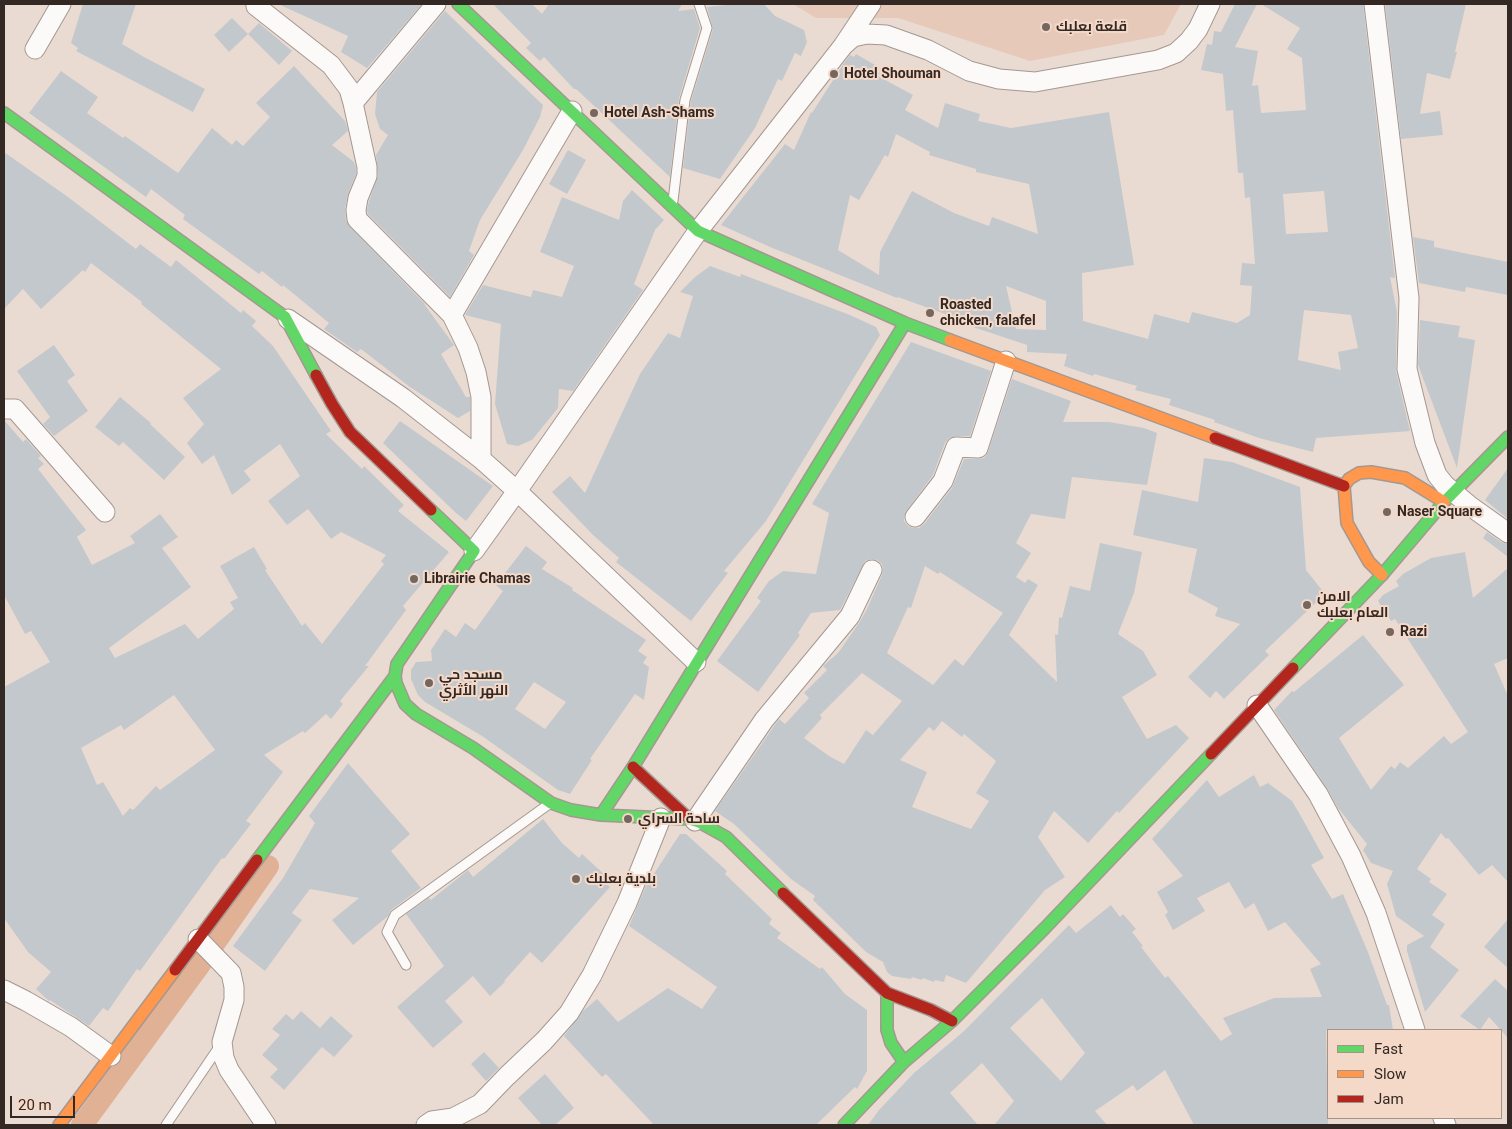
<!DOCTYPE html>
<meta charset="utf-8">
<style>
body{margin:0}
#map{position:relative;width:1512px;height:1129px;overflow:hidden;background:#eadbd2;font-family:Roboto,sans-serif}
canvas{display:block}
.frame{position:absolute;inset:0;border:5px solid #332823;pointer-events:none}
.legend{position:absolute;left:1327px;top:1029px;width:175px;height:90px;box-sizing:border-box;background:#f4d8c8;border:1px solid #a79286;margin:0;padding:6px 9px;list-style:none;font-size:15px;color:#332823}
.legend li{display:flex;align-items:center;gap:10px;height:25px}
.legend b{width:25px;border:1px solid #a79286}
.scale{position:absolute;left:10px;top:1096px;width:65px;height:22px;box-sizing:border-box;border:2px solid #332823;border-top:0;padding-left:6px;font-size:15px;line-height:18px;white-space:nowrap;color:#332823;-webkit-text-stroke:4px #f4d8c8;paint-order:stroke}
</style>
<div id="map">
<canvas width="1512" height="1129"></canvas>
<div class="frame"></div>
<ul class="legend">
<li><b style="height:6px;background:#63d668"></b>Fast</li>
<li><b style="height:6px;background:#ff974d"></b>Slow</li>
<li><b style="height:6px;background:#b3261e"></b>Jam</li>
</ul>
<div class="scale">20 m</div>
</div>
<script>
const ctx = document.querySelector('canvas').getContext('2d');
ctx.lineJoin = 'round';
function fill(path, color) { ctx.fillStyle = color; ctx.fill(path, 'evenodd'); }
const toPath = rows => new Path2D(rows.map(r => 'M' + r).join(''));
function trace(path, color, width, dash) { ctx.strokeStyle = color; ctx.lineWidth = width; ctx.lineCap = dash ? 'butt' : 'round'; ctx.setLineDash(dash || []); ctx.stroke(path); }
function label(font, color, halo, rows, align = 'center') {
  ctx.font = font + ' Roboto,Cairo,sans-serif'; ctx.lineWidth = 4; ctx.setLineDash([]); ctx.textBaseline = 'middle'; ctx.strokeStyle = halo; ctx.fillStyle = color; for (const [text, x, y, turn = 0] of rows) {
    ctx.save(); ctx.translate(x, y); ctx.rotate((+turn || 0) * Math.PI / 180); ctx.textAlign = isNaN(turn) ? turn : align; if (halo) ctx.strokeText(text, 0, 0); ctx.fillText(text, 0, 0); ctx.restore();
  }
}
fill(toPath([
 [793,4,1181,4,1164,35,1030,61,898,18,816,18]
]), '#e6c9b9');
trace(toPath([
 [82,1125,198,967,268,866]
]), '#e1b196', 22);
fill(toPath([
 [83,4,136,4,122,44,144,57,205,89,193,112,76,51,78,48,71,43],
 [278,4,422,4,367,68,341,52,348,36],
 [493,4,532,4,542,14,549,4,682,4,678,11,694,9,700,28,679,98,670,177,576,89,574,89,544,57,540,61,526,48,531,43],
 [735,4,764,4,775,16,804,30,807,42,801,56,795,53,782,81,778,79,755,128,720,179,683,168,691,101,713,29,707,7],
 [1235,4,1257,4,1235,47,1258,51,1252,86,1258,85,1261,113,1306,110,1302,58,1287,49,1300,28,1261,4,1363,4,1395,278,1390,277,1397,312,1396,371,1410,431,1316,438,1313,452,1259,438,1214,422,1215,420,1169,405,1171,399,1135,390,1137,386,1094,374,1093,376,1064,366,1067,354,1027,352,1027,345,958,322,959,319,898,297,897,298,770,247,721,225,785,144,794,150,811,112,812,113,844,63,850,55,854,57,856,54,875,65,873,69,880,73,878,76,913,95,905,110,938,128,945,103,980,114,978,121,1011,128,1109,112,1134,265,1082,273,1083,321,1148,339,1154,314,1189,323,1192,312,1237,323,1250,315,1252,286,1240,285,1242,263,1255,264,1250,197,1245,198,1243,173,1238,173,1233,110,1226,111,1223,74,1201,70,1207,44,1212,45,1214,31,1221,32],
 [896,134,930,152,929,155,976,169,976,172,1029,184,1038,234,992,217,989,226,954,213,912,191,880,252,879,275,838,250,850,195,859,200,885,155,888,157],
 [1324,191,1328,232,1286,234,1283,194],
 [1006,286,1046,301,1046,330,1016,329],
 [1304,310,1351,315,1358,348,1338,352,1341,370,1298,360],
 [1385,4,1466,4,1455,52,1457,52,1450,79,1427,73,1420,114,1440,111,1443,135,1401,139],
 [445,11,543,105,540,117,523,150,480,220,469,251,474,255,450,297,368,214,367,210,369,201,378,176,376,155,388,135,380,129,375,114,377,92],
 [232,18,248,34,229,52,214,35],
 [259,23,292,51,279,65,248,34],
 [294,66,345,121,348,131,332,145,354,162,356,168,356,174,348,194,345,208,346,220,349,226,426,305,424,304,454,345,441,354,466,397,470,397,470,411,458,418,410,387,361,349,357,352,324,329,329,323,283,285,282,287,262,271,259,274,183,219,185,215,151,189,146,197,29,113,61,71,98,97,87,113,123,138,125,136,178,173,212,128,232,145,236,140,243,146,270,117,256,103],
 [568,150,586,160,567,194,549,184],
 [4,152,68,197,136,249,140,244,171,267,176,260,241,313,243,310,256,321,252,326,273,346,331,431,326,434,362,469,364,466,404,505,398,511,449,552,403,606,406,610,365,666,369,666,340,701,343,704,331,719,326,714,305,733,303,731,264,755,283,772,246,821,251,824,224,859,222,858,140,971,137,969,108,1011,103,1008,89,1026,50,1000,49,1001,36,989,51,972,28,952,4,918,4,687,50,662,31,631,25,634,4,595,4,420,23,442,26,439,41,456,38,458,44,464,38,469,86,530,77,537,92,565,135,543,130,536,160,514,178,537,162,548,191,587,109,648,115,658,185,624,198,639,234,609,230,602,238,598,220,566,254,547,267,569,265,570,302,626,305,623,322,644,384,564,381,561,386,555,341,532,331,539,308,509,287,525,268,501,300,476,280,444,244,471,251,480,232,495,214,455,202,464,187,443,204,424,183,398,221,369,141,304,142,302,91,263,85,272,83,270,41,309,23,289,4,309],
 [174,695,215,750,160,790,156,786,133,810,130,808,123,816,103,782,97,785,81,748,121,725,124,730],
 [632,190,664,220,655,230,634,284,643,290,573,391,559,389,558,408,532,440,518,446,507,444,495,404,501,324,465,315,483,285,531,297,533,290,562,297,574,266,540,252,562,197,619,220,623,201],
 [1413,237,1434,241,1434,247,1508,262,1508,295,1466,287,1465,292,1419,283],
 [710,266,740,277,741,274,850,315,876,327,880,335,766,521,724,571,728,573,691,621,616,562,619,558,592,534,552,492,570,476,585,493,640,374,668,333,680,338,693,296,680,292,695,277],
 [1420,320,1460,326,1458,337,1475,340,1457,468,1418,365],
 [911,342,991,371,970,436,957,436,949,438,945,443,933,475,906,511,904,516,904,521,908,526,913,528,919,528,924,524,952,488,964,459,978,459,984,458,988,452,1012,379,1071,401,1063,422,1109,422,1144,428,1157,433,1147,485,1072,477,1065,519,1031,514,1016,543,1031,553,1016,577,1025,583,1028,579,1038,585,1009,635,1057,682,1055,634,1058,635,1059,617,1062,618,1070,586,1090,591,1100,543,1142,552,1134,593,1118,634,1143,651,1157,675,1122,697,1147,739,1176,725,1189,738,1119,813,1117,811,1088,843,1054,811,1038,837,1065,877,1045,890,966,983,946,975,944,982,935,980,934,982,923,978,922,980,912,977,911,979,892,976,887,972,883,962,866,952,813,900,815,896,791,879,734,824,715,811,779,719,785,724,809,698,804,693,827,670,823,666,838,653,859,623,867,609,882,575,883,569,882,564,877,560,871,559,865,561,840,610,811,613,798,633,800,635,758,692,717,661,761,601,757,598,769,581,783,571,816,574,829,513,812,504],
 [925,566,938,574,940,572,1003,613,963,666,955,659,933,685,887,653,908,607,911,608],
 [862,673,902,701,873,735,866,730,844,764,829,756,804,738,822,718,820,715],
 [942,721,962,737,964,734,996,761,976,793,989,801,971,829,912,807,927,772,900,760,929,727,934,731],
 [54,345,75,375,67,381,88,411,54,436,43,424,50,417,17,371],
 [120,397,151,423,150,424,185,457,164,480,123,442,119,446,95,427],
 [400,421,493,486,466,521,456,513,383,443],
 [1204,458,1232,462,1300,487,1306,570,1325,594,1265,651,1269,655,1224,699,1216,691,1210,698,1188,677,1240,624,1215,616,1218,608,1188,592,1197,549,1133,535,1142,490,1198,502],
 [1508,468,1508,519,1485,500],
 [1487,532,1501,542,1508,544,1508,557,1483,538],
 [526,546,547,562,542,569,573,588,572,590,646,640,638,651,647,657,643,663,649,667,644,700,635,694,590,759,592,760,570,794,558,790,482,736,425,702,418,695,411,679,411,670,416,662,432,661,431,650,445,629,456,637,465,623,475,630,503,591,496,585],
 [534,682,566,702,545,729,515,709],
 [1465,552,1473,598,1508,568,1508,658,1494,664,1508,696,1508,882,1492,865,1479,875,1448,838,1446,839,1441,833,1417,869,1431,879,1429,882,1447,894,1432,915,1445,924,1430,947,1459,970,1425,1012,1407,951,1407,945,1424,936,1396,916,1387,884,1393,871,1371,863,1363,850,1367,844,1338,808,1327,788,1274,710,1292,691,1294,692,1363,635,1404,685,1339,738,1371,790,1391,766,1395,769,1400,762,1408,768,1444,736,1451,744,1468,732,1395,619,1391,621,1378,601,1383,595,1399,586,1396,581,1403,574,1431,558],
 [348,763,410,834,391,851,421,888,391,910,388,916,353,945,332,920,359,898,310,889,292,913,302,920,265,971,233,946,283,878,315,823,309,816],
 [1254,775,1260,787,1268,783,1292,801,1302,818,1324,858,1311,865,1332,899,1343,894,1368,952,1387,1005,1389,1005,1393,1030,1326,1030,1328,1125,1194,1125,1165,1070,1137,1091,1133,1085,1095,1111,1107,1125,994,1125,1014,1101,982,1063,950,1093,978,1125,868,1125,879,1110,914,1073,963,1032,1069,925,1076,933,1111,905,1120,917,1123,914,1136,929,1132,932,1143,946,1141,947,1165,978,1168,976,1221,1041,1232,1034,1223,1018,1274,998,1322,997,1310,969,1321,964,1285,922,1268,931,1254,903,1245,909,1229,882,1197,898,1205,911,1173,930,1165,915,1168,912,1157,892,1183,876,1152,839,1207,780,1219,797],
 [1042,998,1085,1053,1061,1081,1010,1028],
 [543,819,562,843,579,858,582,854,605,875,601,879,610,887,542,963,530,952,504,981,505,982,490,996,473,976,445,1001,463,1022,433,1048,397,1007,444,966,406,914,429,898,431,900,468,870,473,877],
 [680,834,686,834,727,871,725,874,772,919,769,924,781,933,777,938,820,969,822,967,845,994,867,1010,867,1071,857,1089,855,1087,816,1125,654,1125,606,1074,602,1077,564,1036,583,1011,597,999,618,1022,668,988,702,1009,717,987,629,926,646,886],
 [1508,919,1508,968,1484,947],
 [1495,979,1508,991,1508,1038,1489,1017,1480,1030,1460,1016],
 [301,1011,320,1028,331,1016,353,1036,334,1057,322,1047,284,1090,270,1077,278,1069,262,1055,280,1035,272,1029,286,1014,293,1020],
 [484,1052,499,1068,486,1081,471,1064],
 [545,1074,574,1108,555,1125,542,1125,518,1098]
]), '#c3c8cc');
const lane = toPath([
 [673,201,685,100,707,28,699,4],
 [406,965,387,932,395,915,549,804],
 [166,1125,221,1044]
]);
const street = toPath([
 [256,4,256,6,331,65,349,89,353,103,367,167,367,176,358,198,356,210,357,219,452,315,468,348,476,372,481,397,481,459],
 [1374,4,1409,298,1407,369,1425,443,1437,475,1445,485,1470,506,1508,533],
 [844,45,853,37,867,34,886,35,928,50,969,71,999,79,1035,82,1158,60,1176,53,1189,41,1198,29,1210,4],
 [35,49,61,4],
 [353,103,436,4],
 [452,315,572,111],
 [288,319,403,398,481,459,517,491,696,662],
 [4,409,15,409,105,512],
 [915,517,943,481,956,447,978,448,1006,361],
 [474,551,517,491,698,231,843,46,871,4],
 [1257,705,1318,794,1351,856,1376,913,1415,1030],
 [695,821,764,720,850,616,872,570],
 [198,939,231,973,234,987,234,1000,222,1042,224,1058,229,1070,266,1125],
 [4,990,26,1001,71,1027,111,1056],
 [1443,1118,1446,1125],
 [426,1125,432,1121,453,1118,480,1104,507,1076,544,1041,569,1013,592,975,627,903,661,818]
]);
const fast = toPath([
 [458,4,698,231,905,323,950,340],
 [4,113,285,317,316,375],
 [431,510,474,551,397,664,395,676,396,683,405,704,416,714,473,748,551,803,571,810,601,815,689,819,699,822,726,837,783,893],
 [1293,668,1382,575,1444,502,1508,437],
 [601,815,633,767,905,323],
 [257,860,395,676],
 [887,993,887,1030,891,1043,904,1062],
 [844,1125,904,1062,952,1021,1045,928,1211,754]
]);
const slow = toPath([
 [950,340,1215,438],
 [1382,575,1369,562,1347,523,1344,486,1349,479,1359,473,1371,472,1405,478,1444,502],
 [59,1125,175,970]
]);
const jam = toPath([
 [316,375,332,404,350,432,431,510],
 [1215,438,1344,486],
 [1211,754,1293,668],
 [633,767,689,819],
 [783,893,887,993,931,1010,952,1021],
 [175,970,257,860]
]);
trace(lane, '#a49892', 11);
trace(street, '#a49892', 21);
trace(fast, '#a49892', 14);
trace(slow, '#a49892', 14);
trace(jam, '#a49892', 14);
trace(lane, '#fcfaf8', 9);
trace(street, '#fcfaf8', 19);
trace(fast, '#63d668', 11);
trace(slow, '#ff974d', 11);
trace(jam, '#b3261e', 11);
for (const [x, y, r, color] of [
 [1046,27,5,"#736760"],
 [834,74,5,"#736760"],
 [594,113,5,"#736760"],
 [930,313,5,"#736760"],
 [1387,512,5,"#736760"],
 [414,579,5,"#736760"],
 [1307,605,5,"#736760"],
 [1390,632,5,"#736760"],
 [429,683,5,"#736760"],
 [628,819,5,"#736760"],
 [576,879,5,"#736760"]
]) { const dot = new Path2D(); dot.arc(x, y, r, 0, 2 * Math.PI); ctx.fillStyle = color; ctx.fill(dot); trace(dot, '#f4d8c8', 2); }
label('bold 14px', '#332823', '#f4d8c8', [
 ["قلعة بعلبك",1056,27],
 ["Hotel Shouman",844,74],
 ["Hotel Ash-Shams",604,113],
 ["Roasted",940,305],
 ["chicken, falafel",940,321],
 ["Naser Square",1397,512],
 ["Librairie Chamas",424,579],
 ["الامن",1317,597],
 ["العام بعلبك",1317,613],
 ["Razi",1400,632],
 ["مسجد حي",439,675],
 ["النهر الأثري",439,691],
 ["ساحة السراي",638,819],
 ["بلدية بعلبك",586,879]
], 'left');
</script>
